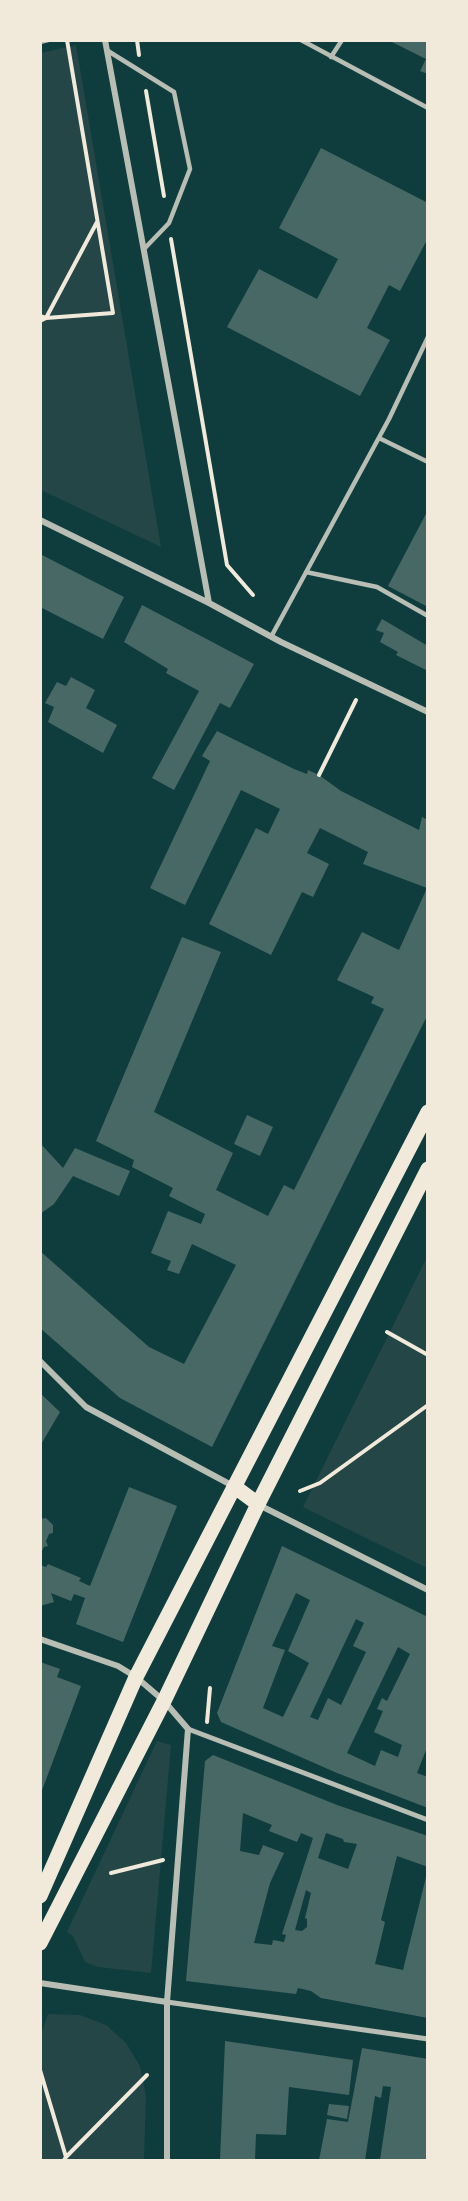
<!DOCTYPE html>
<style>
body{margin:0}
#map{position:relative;width:468px;height:2201px;overflow:hidden;background:#0f3d3e;font-family:"PT Sans",sans-serif}
canvas{display:block}
.frame{position:absolute;inset:0;border:42px solid #f1e9da;pointer-events:none}
</style>
<div id="map">
<canvas width="468" height="2201"></canvas>
<div class="frame"></div>
</div>
<script>
const ctx = document.querySelector('canvas').getContext('2d');
ctx.lineJoin = 'round';
function fill(path, color) { ctx.fillStyle = color; ctx.fill(path, 'evenodd'); }
const toPath = rows => new Path2D(rows.map(r => 'M' + r).join(''));
function trace(path, color, width, dash) { ctx.strokeStyle = color; ctx.lineWidth = width; ctx.lineCap = dash ? 'butt' : 'round'; ctx.setLineDash(dash || []); ctx.stroke(path); }
fill(toPath([
 [76,45,161,547,41,490,41,53],
 [427,1257,427,1568,303,1507],
 [157,1741,171,1745,151,1973,98,1967,85,1962,73,1936,67,1932],
 [48,2014,80,2015,106,2025,126,2043,140,2066,146,2096,144,2160,41,2160,40,2037]
]), '#244646');
fill(toPath([
 [388,40,428,40,428,74,420,71,426,59],
 [321,148,428,203,428,238,400,291,389,285,367,328,390,340,360,396,227,327,259,269,317,299,338,259,279,228],
 [428,510,428,607,388,586],
 [40,554,124,597,103,639,40,607],
 [142,605,254,664,230,708,220,703,174,790,152,778,199,691,166,673,168,669,124,642],
 [382,619,428,646,428,671,396,655,398,652,380,642,384,633,376,630],
 [71,677,95,690,86,708,117,725,103,753,48,722,54,707,45,703,57,682,66,686],
 [217,731,294,769,307,774,308,770,319,775,341,791,419,830,422,817,428,820,428,1014,212,1447,120,1398,40,1328,40,1251,149,1347,184,1364,236,1265,192,1244,179,1274,167,1270,171,1261,151,1253,168,1211,201,1224,205,1214,169,1196,173,1188,132,1167,134,1160,96,1141,182,937,221,952,154,1112,233,1153,216,1190,268,1216,284,1185,294,1190,384,1009,371,1003,374,997,337,980,362,932,399,950,427,888,363,864,368,852,320,828,307,853,329,864,313,897,302,892,271,955,209,924,256,828,268,834,280,809,241,790,185,905,150,888,210,761,202,756],
 [247,1115,273,1127,260,1156,234,1144],
 [40,1143,63,1168,75,1148,130,1171,119,1196,73,1176,54,1204,40,1214],
 [40,1393,60,1412,40,1446],
 [129,1487,177,1506,123,1642,76,1624,85,1598,74,1594,71,1601,51,1593,54,1602,40,1606,40,1565,46,1567,48,1564,81,1578,79,1581,90,1586],
 [46,1518,53,1525,53,1533,49,1534,46,1541,48,1546,44,1547,40,1554,40,1519],
 [282,1546,428,1617,428,1745,417,1773,428,1777,428,1808,337,1773,221,1722,217,1713],
 [296,1593,310,1600,288,1651,309,1663,283,1717,263,1708,285,1650,272,1646],
 [356,1619,364,1623,353,1646,366,1652,341,1705,328,1698,318,1720,310,1717],
 [398,1647,410,1654,387,1701,382,1698,377,1709,383,1711,374,1732,402,1745,398,1757,381,1750,375,1766,347,1753],
 [40,1662,60,1669,57,1677,81,1686,41,1793],
 [213,1755,337,1805,428,1836,428,1867,397,1856,381,1920,385,1922,375,1964,403,1970,428,1869,428,2018,321,1998,311,1991,298,1988,296,1994,186,1981,205,1761],
 [243,1813,272,1825,269,1831,297,1842,301,1833,313,1838,282,1934,286,1935,284,1942,273,1940,272,1945,254,1943,270,1883,284,1853,263,1845,259,1855,240,1851],
 [326,1833,343,1839,344,1842,357,1844,348,1869,318,1858],
 [306,1890,311,1893,305,1918,307,1919,307,1927,302,1931,295,1930],
 [225,2041,353,2060,349,2095,289,2087,286,2135,256,2134,255,2160,220,2160],
 [362,2048,428,2059,428,2160,380,2160,391,2087,383,2086,381,2098,375,2096,365,2160,319,2160,327,2119,348,2122],
 [329,2104,349,2106,347,2119,327,2115]
]), '#486865');
trace(toPath([
 [137,40,139,55],
 [146,91,164,196],
 [171,239,227,565,253,595],
 [40,316,46,318,113,313,67,40],
 [40,321,46,318,97,222],
 [319,775,356,700],
 [387,1332,428,1355],
 [300,1491,320,1483,428,1405],
 [207,1722,210,1688],
 [111,1873,163,1860],
 [40,2070,66,2157,64,2160],
 [66,2157,147,2075]
]), '#f1e9da', 4);
trace(toPath([
 [301,40,428,108],
 [40,42,48,40],
 [108,51,174,92,190,169,169,223,145,248],
 [331,57,342,40],
 [379,438,428,462],
 [306,572,377,587,428,616],
 [271,637,389,419,428,337]
]), '#b8beb3', 4.5);
trace(toPath([
 [188,1729,428,1820],
 [167,2002,428,2039]
]), '#b8beb3', 5);
trace(toPath([
 [105,40,209,603],
 [40,520,209,603,281,642,428,712],
 [40,1361,86,1407,235,1487],
 [259,1505,428,1590],
 [40,1639,118,1666,136,1677,164,1701,188,1729,167,2002,167,2160],
 [40,1983,167,2002]
]), '#b8beb3', 6);
trace(toPath([
 [235,1487,258,1504],
 [40,1896,136,1677,428,1112],
 [40,1943,164,1701,258,1504,428,1169]
]), '#f1e9da', 15);
</script>
